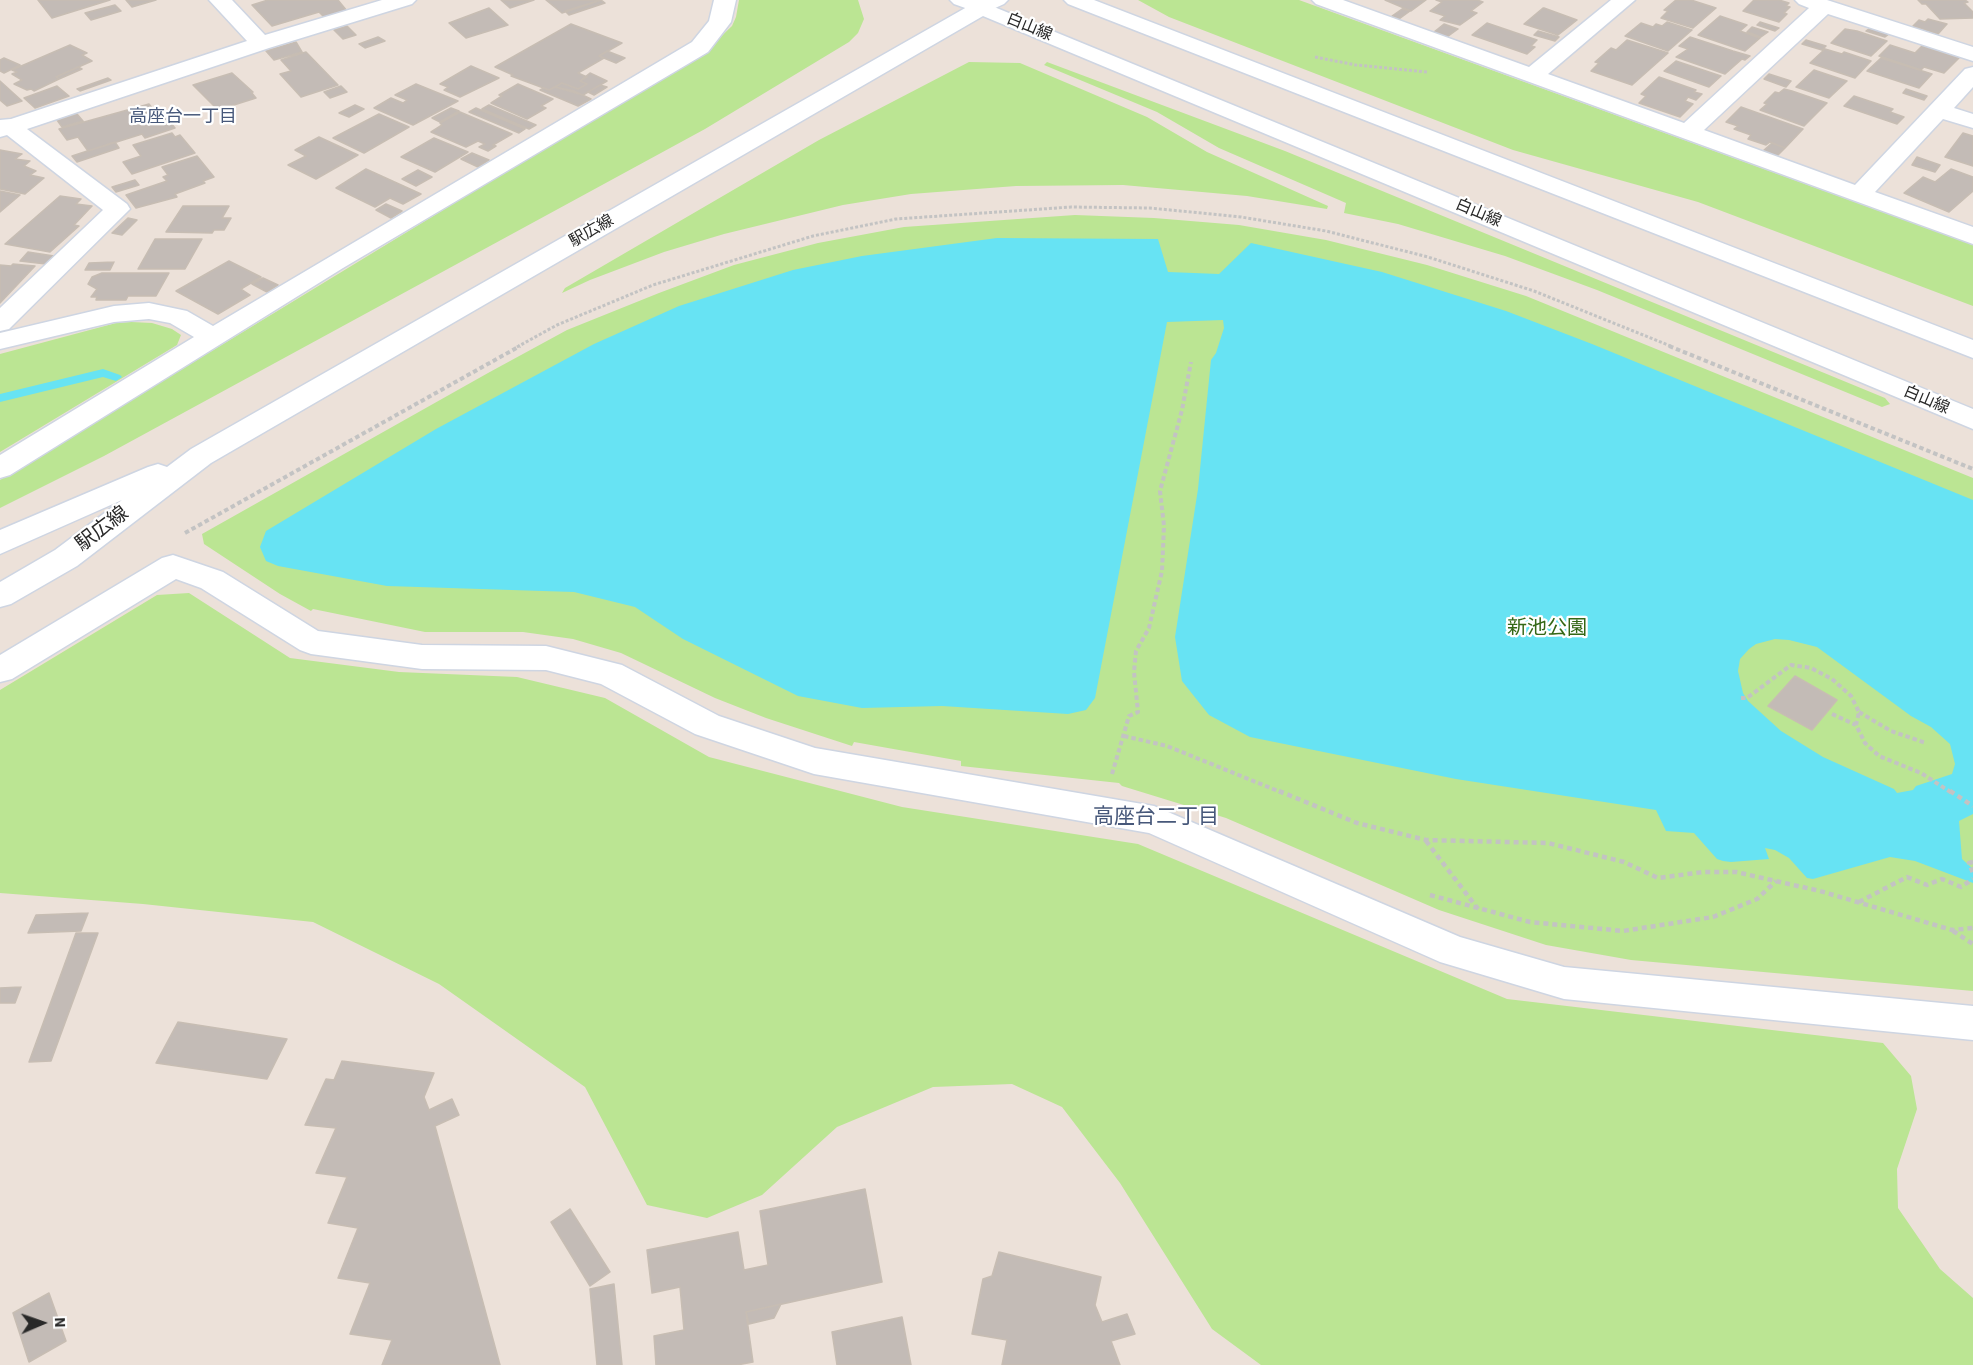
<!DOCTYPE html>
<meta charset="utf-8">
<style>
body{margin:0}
#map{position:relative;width:1973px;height:1365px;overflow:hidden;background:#ece1d9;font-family:"Source Sans 3",sans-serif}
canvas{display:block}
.north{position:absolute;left:12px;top:1293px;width:60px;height:60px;-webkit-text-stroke:4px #fff;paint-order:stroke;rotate:88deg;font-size:16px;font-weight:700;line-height:24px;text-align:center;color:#282828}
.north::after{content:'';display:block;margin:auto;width:21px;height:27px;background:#282828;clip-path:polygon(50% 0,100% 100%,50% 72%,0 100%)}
</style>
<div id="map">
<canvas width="1973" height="1365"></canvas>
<div class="north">N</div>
</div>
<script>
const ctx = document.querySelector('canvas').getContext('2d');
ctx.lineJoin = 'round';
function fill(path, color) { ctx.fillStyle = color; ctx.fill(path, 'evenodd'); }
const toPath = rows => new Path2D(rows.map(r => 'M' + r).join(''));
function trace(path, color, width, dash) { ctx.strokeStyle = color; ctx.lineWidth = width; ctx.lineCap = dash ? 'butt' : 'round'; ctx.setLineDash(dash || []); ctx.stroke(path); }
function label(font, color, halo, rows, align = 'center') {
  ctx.font = font + ' "Source Sans 3","Noto Sans JP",sans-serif'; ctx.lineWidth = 4.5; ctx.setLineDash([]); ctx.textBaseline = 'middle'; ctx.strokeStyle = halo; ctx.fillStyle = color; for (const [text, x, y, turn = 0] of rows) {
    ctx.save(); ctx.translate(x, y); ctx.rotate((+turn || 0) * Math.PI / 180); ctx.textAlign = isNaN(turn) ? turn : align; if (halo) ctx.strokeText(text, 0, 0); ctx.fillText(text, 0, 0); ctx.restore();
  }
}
fill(toPath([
 [739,0,858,0,864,19,858,33,849,42,705,129,104,456,0,508,0,480,709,48,732,26,736,17],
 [1138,0,1299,0,1973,245,1973,306,1698,202,1513,150,1169,17],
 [969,62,1020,63,1147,117,1207,152,1328,206,1327,209,1247,196,1123,185,1016,186,911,194,843,205,724,234,664,252,590,280,562,293,565,288,819,140],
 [1047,62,1285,151,1885,398,1890,404,1882,407,1597,290,1505,256,1398,224,1344,213,1346,203,1219,148,1157,112,1044,65],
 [1075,215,1154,218,1239,225,1326,240,1427,265,1526,296,1973,478,1973,991,1631,960,1546,945,1439,910,1226,818,1122,786,1119,783,961,766,961,761,854,742,852,746,766,718,715,698,621,653,573,639,523,632,425,632,313,609,311,611,280,594,204,544,202,534,488,373,567,330,659,293,734,265,818,243,904,227],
 [131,322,152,323,172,329,181,335,177,345,0,452,0,354,116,323],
 [189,593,290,658,399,672,517,677,605,698,709,757,902,807,1138,844,1507,999,1883,1043,1911,1076,1917,1109,1897,1169,1898,1208,1940,1269,1973,1298,1973,1365,1261,1365,1212,1329,1120,1183,1062,1107,1012,1084,933,1087,837,1127,762,1195,707,1218,647,1205,585,1087,439,984,313,922,143,904,0,893,0,690,157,595]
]), '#bbe593');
fill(toPath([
 [997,238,1158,239,1168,272,1219,274,1251,243,1382,272,1506,311,1592,344,1973,500,1973,814,1959,821,1962,859,1973,869,1973,883,1915,861,1890,857,1813,879,1807,878,1789,858,1775,850,1765,848,1769,859,1731,862,1723,861,1717,859,1694,833,1666,831,1656,810,1456,779,1250,737,1209,715,1182,681,1175,637,1198,489,1211,360,1216,353,1224,328,1223,320,1167,322,1095,698,1086,710,1068,714,942,706,862,708,798,696,683,639,635,607,574,592,387,586,278,566,266,561,260,547,266,531,436,429,594,344,679,306,793,270,862,256],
 [1775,639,1789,640,1817,647,1911,716,1931,727,1950,744,1955,764,1952,774,1916,786,1913,790,1897,793,1894,789,1823,757,1781,731,1748,701,1743,693,1738,671,1740,659,1749,649,1756,644]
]), '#67e3f3');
fill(toPath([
 [103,369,120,375,122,377,116,381,103,377,0,402,0,394,103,369]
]), '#67e3f3');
const building = toPath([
 [38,0,110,0,52,18,38,0],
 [126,0,156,0,132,7,126,0],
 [268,0,338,0,347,11,325,18,319,12,272,26,252,5,268,0],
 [501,0,534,0,510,8,501,0],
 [546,0,601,0,562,13,546,0],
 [601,0,605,3,569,15,565,11,601,0],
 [1385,0,1426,0,1411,11,1385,0],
 [1436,0,1477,0,1483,2,1471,11,1477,13,1460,25,1440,20,1445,16,1430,11,1442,2,1436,0],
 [1676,0,1691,0,1716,8,1693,28,1661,18,1668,11,1664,10,1676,0],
 [1754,0,1779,0,1789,3,1786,6,1790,7,1784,13,1787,14,1779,22,1743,11,1754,0],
 [1918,0,1965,0,1968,2,1964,3,1973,12,1973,18,1940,19,1926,4,1922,4,1918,0],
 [115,5,121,11,91,20,85,13,115,5],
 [489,8,508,25,466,38,449,23,489,8],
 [1543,8,1544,8,1577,20,1558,35,1524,24,1543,8],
 [1402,9,1410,11,1399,19,1392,16,1402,9],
 [1720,16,1747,25,1740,31,1760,38,1745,51,1698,35,1720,16],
 [1928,19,1947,24,1938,34,1913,26,1919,20,1925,22,1928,19],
 [1667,22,1692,30,1668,51,1625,36,1641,23,1653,27,1656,24,1662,26,1667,22],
 [1760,22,1779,28,1775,31,1757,25,1760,22],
 [1487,23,1537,40,1531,46,1535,47,1527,54,1472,35,1487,23],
 [571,24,622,43,599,56,604,58,578,73,587,77,580,81,587,84,578,89,562,83,549,90,511,76,513,75,495,67,571,24],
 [1444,24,1458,29,1447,37,1434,32,1444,24],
 [347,26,356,35,343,39,334,30,347,26],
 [1752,27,1768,32,1761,37,1747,32,1752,27],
 [1870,28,1889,34,1885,37,1866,31,1870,28],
 [1845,29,1857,31,1887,41,1871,56,1831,43,1845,29],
 [1538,31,1559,37,1555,41,1534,35,1538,31],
 [378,37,385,41,365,48,359,44,378,37],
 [1690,37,1733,51,1750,56,1745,60,1742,59,1725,74,1676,57,1688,49,1679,46,1690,37],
 [1627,40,1668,53,1632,85,1591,71,1599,63,1595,62,1611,48,1616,50,1627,40],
 [1806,40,1826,46,1822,50,1802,44,1806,40],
 [296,42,302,52,274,60,266,51,296,42],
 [70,45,87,53,82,55,92,61,56,77,59,79,34,91,31,89,27,90,14,84,22,80,12,74,17,72,12,70,70,45],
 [1890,45,1915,53,1922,46,1959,58,1944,73,1924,67,1921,70,1879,56,1890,45],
 [1825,49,1842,54,1844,52,1871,61,1855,78,1810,63,1825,49],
 [607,51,625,58,616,63,599,56,607,51],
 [306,52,338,85,301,97,280,74,291,71,281,60,306,52],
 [4,58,20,65,4,73,0,71,0,60,4,58],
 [1881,58,1932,74,1919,88,1867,71,1881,58],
 [1676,61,1721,76,1709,87,1664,71,1676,61],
 [471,66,499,78,460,97,444,90,448,87,440,84,471,66],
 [78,67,82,69,59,79,56,77,78,67],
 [1814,70,1847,81,1829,98,1796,87,1814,70],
 [232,73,253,92,251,92,256,98,218,110,193,85,232,73],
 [590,73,607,81,583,95,555,87,562,83,578,89,587,84,580,81,590,73],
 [1769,74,1791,81,1786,87,1764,79,1769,74],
 [1659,77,1696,90,1694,92,1702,94,1696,100,1688,97,1685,101,1693,104,1680,117,1639,103,1646,96,1641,94,1659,77],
 [108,78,111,80,80,91,77,89,108,78],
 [0,81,22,101,7,106,0,100,0,81],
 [416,84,458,101,413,125,374,108,391,98,403,103,407,100,395,95,416,84],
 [518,84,553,99,541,106,546,108,527,119,491,103,502,96,499,95,518,84],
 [600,85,607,87,594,95,588,92,600,85],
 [57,86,69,96,35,108,24,98,57,86],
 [341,86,347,92,330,98,324,92,341,86],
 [555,87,574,91,591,99,578,106,540,90,544,88,549,90,555,87],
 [1784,89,1792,91,1827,103,1804,126,1760,110,1767,104,1764,103,1775,92,1779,93,1784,89],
 [1906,89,1927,96,1924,100,1903,93,1906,89],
 [1854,96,1893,109,1890,112,1904,117,1897,124,1844,106,1854,96],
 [149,104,160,118,165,116,175,128,145,138,142,134,88,151,78,137,67,140,59,129,149,104],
 [355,105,364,109,349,117,339,113,355,105],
 [489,105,536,125,529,129,482,109,489,105],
 [1741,107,1803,129,1785,148,1770,142,1766,145,1748,139,1751,135,1734,129,1738,126,1726,122,1741,107],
 [451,108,459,111,440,122,432,118,451,108],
 [476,108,525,129,519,133,469,112,476,108],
 [460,112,512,134,493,145,496,146,488,151,479,147,485,144,478,141,466,147,431,132,442,125,440,123,460,112],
 [77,114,83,121,62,127,57,120,77,114],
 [379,114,409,127,364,153,333,138,379,114],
 [172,133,175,137,180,135,195,153,132,174,123,162,141,156,133,145,172,133],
 [1963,133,1973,136,1973,166,1945,157,1963,133],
 [319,137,358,155,316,179,288,165,306,156,295,150,319,137],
 [434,138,468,152,435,172,401,157,434,138],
 [115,142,119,148,77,162,72,156,115,142],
 [1772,143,1785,148,1777,156,1763,151,1772,143],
 [0,150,22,154,15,159,30,161,24,166,36,171,30,175,44,178,25,194,0,189,0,150],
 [472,153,489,160,478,167,461,159,472,153],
 [197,156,214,177,203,181,205,183,175,194,177,197,136,208,126,195,167,181,163,177,168,175,162,167,197,156],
 [1917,157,1940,165,1935,172,1912,165,1917,157],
 [366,169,421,194,403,204,390,198,375,207,336,188,366,169],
 [1951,169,1973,177,1973,191,1949,212,1904,193,1923,177,1935,182,1951,169],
 [418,170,432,177,416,186,402,179,418,170],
 [135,180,139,185,116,192,112,187,135,180],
 [0,191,20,195,0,212,0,191],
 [60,196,81,199,76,204,92,206,74,225,79,226,50,252,5,244,60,196],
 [386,204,402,211,391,218,376,210,386,204],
 [183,206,229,206,222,218,231,218,224,230,214,230,212,233,166,232,183,206],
 [128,218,137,220,122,235,112,233,128,218],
 [155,239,202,239,185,269,138,269,155,239],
 [28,252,54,256,46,264,20,261,28,252],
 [229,261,261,277,241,289,250,295,218,314,176,291,229,261],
 [114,262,110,270,85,270,89,263,114,262],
 [13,264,35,266,0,303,0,265,11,266,13,264],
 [102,273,169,273,156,296,128,296,126,300,96,300,97,297,91,297,97,289,88,284,92,277,102,273],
 [263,278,278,285,267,292,252,284,263,278],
 [1795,676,1837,700,1812,730,1768,706,1795,676],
 [88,913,81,931,28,933,36,915,88,913],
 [76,933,98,933,51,1061,29,1062,76,933],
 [21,987,15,1003,0,1003,0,988,21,987],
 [178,1022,287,1039,267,1079,156,1063,178,1022],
 [342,1061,434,1073,424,1097,429,1110,452,1099,459,1115,435,1126,500,1365,382,1365,392,1340,350,1334,370,1283,338,1278,358,1228,328,1223,347,1177,316,1173,336,1128,305,1125,326,1079,334,1080,342,1061],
 [865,1189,882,1282,746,1312,753,1362,737,1365,656,1365,654,1336,684,1330,680,1287,652,1293,647,1250,738,1232,744,1270,768,1265,760,1211,865,1189],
 [570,1209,610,1272,590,1286,551,1222,570,1209],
 [999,1252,1101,1277,1095,1305,1102,1322,1127,1314,1135,1334,1111,1341,1120,1365,1002,1365,1007,1340,972,1334,983,1279,992,1276,999,1252],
 [614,1284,622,1365,597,1365,590,1289,614,1284],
 [49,1293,66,1341,29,1362,13,1313,49,1293],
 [781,1304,774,1318,749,1324,746,1312,781,1304],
 [902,1317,911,1365,837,1365,832,1332,902,1317]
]);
fill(building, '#c3bbb6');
trace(building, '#c7bdb3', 1.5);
const minor = toPath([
 [209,0,232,0,265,35,382,0,416,0,412,4,269,48,27,129,127,204,130,209,9,329,0,331,0,308,103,210,7,135,0,137,0,120,11,119,247,41,209,0],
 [714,0,736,0,731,22,708,52,343,268,10,475,0,478,0,455,194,337,170,323,149,319,114,322,0,349,0,333,114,306,149,303,187,311,213,326,692,42,709,21,714,0],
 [1312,0,1343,0,1529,67,1611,0,1635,0,1548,74,1684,123,1809,8,1799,4,1795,0,1827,0,1973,47,1973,61,1828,14,1704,130,1855,185,1965,69,1973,67,1973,87,1954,108,1973,114,1973,128,1943,119,1875,192,1973,227,1973,244,1316,4,1312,0],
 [173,555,223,572,318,631,422,645,546,646,622,665,719,716,815,748,1154,806,1460,937,1564,967,1973,1006,1973,1040,1564,999,1440,962,1149,833,814,774,695,734,601,684,546,670,422,669,311,654,300,650,201,588,176,579,12,679,0,682,0,655,162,558,173,555]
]);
const tertiary = toPath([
 [1064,0,1094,0,1973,340,1973,358,1068,4,1064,0],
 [982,2,1973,409,1973,429,983,16,211,463,77,566,11,604,0,607,0,582,55,550,122,500,0,554,0,530,148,467,158,464,167,467,191,449,974,3,982,2]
]);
const secondary = toPath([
 [950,0,1008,0,1004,4,982,14,954,4,950,0]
]);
trace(minor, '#ced5e2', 3);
trace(tertiary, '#ced5e2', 3);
trace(secondary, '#ced5e2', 3);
trace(toPath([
 [1315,57,1356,65,1427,72],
 [517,347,557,325,653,285,813,236,896,219,1071,207,1150,208,1241,217,1326,231,1428,257,1534,291,1673,347]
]), '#c3c3c3', 3, [3, 2]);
trace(toPath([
 [1669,346,1973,469],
 [185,533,520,346],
 [1741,698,1747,698,1791,665,1811,668,1832,679,1851,696,1859,712,1856,725,1865,743,1879,756,1921,773,1952,793],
 [1859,712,1891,731,1926,743],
 [1832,714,1856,725],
 [1124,736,1167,746,1283,793],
 [1112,774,1129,716,1138,712,1134,672,1136,651,1149,628,1162,571,1164,526,1160,491,1182,410,1191,362]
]), '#c3c3c3', 4, [4.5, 3]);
trace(toPath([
 [1279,791,1357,823,1426,840,1548,843,1624,862,1658,878,1703,872,1736,872,1820,891,1952,930,1973,928],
 [1950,791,1973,806],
 [1426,841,1478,909],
 [1973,862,1969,863,1973,873],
 [1430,895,1530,922,1623,931,1713,917,1757,899,1776,881],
 [1859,902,1907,877,1927,885,1942,879,1961,887,1973,879],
 [1953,931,1973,944]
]), '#c3c3c3', 4.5, [5, 4]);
fill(minor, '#fff');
fill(tertiary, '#fff');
fill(secondary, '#fff');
label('16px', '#282828', '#fff', [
 ["白山線",1029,28,22],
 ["白山線",1478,214,23],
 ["駅広線",592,232,-30],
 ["白山線",1926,401,23]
]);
label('18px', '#47587a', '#fff', [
 ["高座台一丁目",183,118]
]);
label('20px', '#282828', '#fff', [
 ["駅広線",103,530,-37]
]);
label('20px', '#346716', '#fff', [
 ["新池公園",1547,630]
]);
label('21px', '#47587a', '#fff', [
 ["高座台二丁目",1156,818]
]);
</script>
